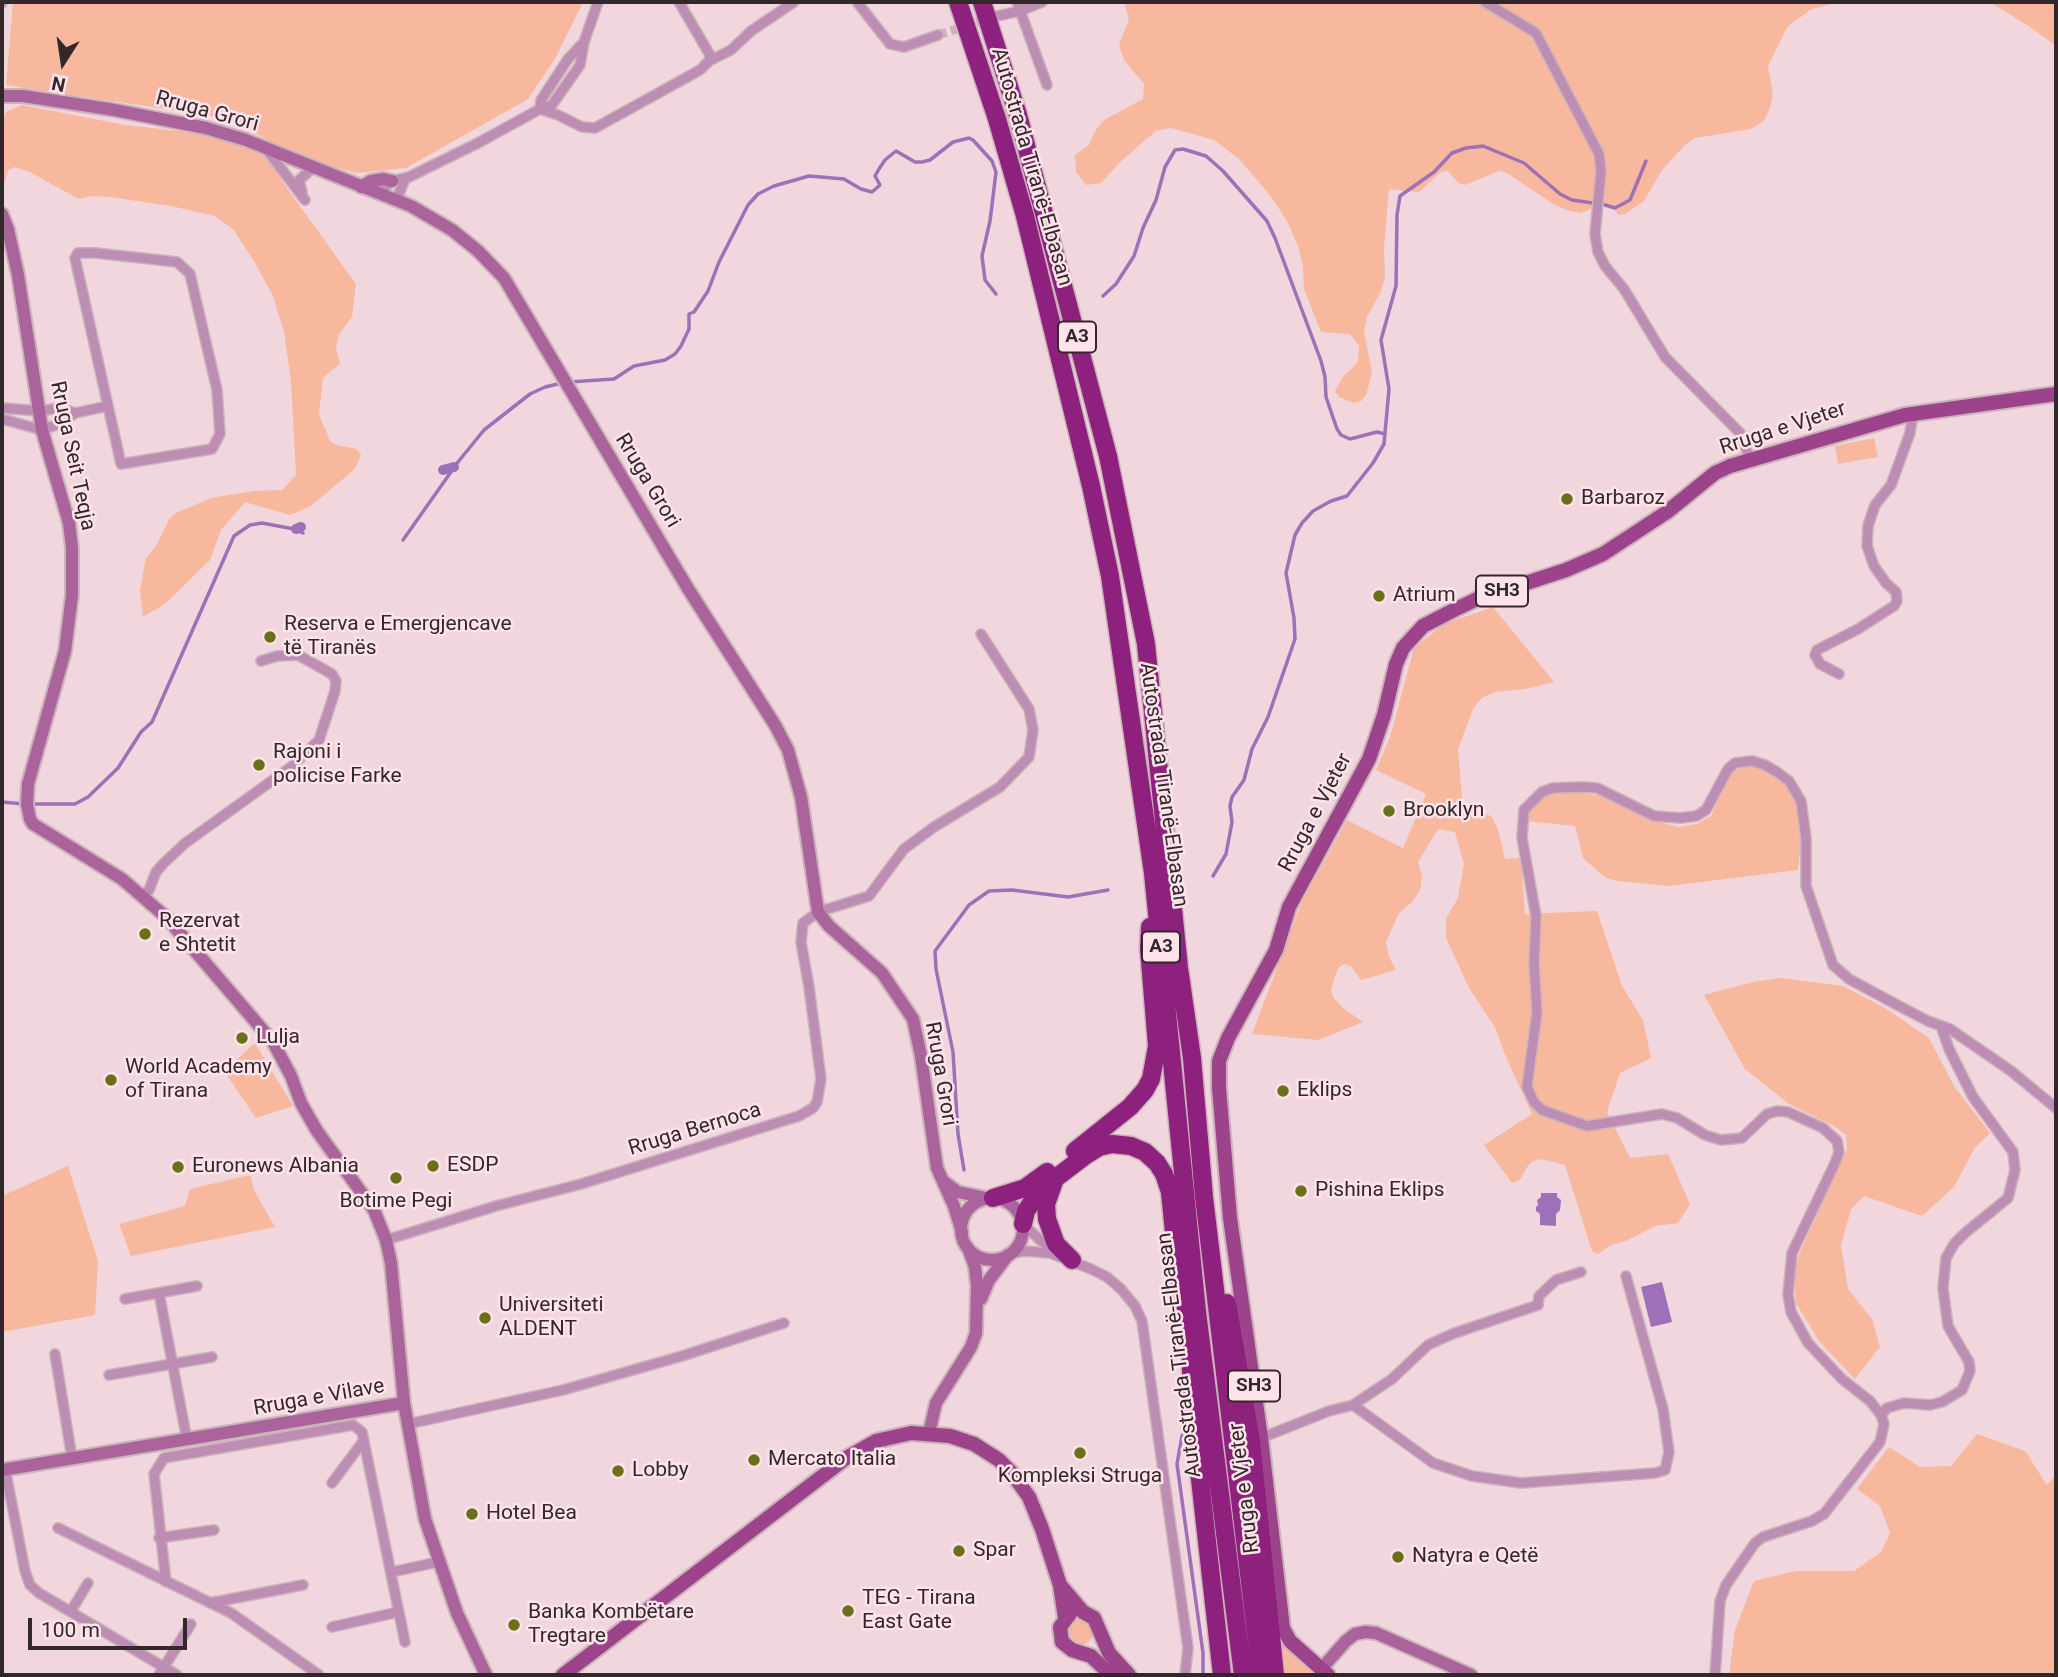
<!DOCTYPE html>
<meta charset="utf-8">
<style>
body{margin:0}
#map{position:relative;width:2058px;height:1677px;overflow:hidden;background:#f1d6de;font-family:Roboto,sans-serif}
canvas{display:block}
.frame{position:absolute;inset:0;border:4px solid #32282b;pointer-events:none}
.north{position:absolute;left:28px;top:28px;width:70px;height:70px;-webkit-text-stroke:5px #fee3eb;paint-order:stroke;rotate:192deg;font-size:19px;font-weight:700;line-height:28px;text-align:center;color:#32282b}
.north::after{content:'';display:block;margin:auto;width:24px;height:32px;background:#32282b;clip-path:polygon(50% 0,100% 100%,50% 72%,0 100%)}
.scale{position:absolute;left:28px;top:1618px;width:159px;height:32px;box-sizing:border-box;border:4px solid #32282b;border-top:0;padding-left:9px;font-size:21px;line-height:24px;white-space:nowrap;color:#32282b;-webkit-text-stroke:5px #fee3eb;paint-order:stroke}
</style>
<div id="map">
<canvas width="2058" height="1677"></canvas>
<div class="frame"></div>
<div class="north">N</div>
<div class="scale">100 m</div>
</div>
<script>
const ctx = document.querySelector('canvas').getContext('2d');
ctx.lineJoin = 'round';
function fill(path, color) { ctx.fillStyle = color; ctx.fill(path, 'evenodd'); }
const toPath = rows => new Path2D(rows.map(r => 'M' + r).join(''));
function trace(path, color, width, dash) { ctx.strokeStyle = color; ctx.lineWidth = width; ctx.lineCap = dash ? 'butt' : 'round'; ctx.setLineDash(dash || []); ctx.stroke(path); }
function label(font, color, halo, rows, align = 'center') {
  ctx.font = font + ' Roboto,sans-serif'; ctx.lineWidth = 5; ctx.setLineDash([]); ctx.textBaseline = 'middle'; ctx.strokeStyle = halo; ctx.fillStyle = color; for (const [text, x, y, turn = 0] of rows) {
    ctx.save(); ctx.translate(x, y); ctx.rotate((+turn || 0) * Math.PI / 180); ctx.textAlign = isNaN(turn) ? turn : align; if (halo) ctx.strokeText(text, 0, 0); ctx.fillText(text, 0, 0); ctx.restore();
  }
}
fill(toPath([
 [13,2,583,2,556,57,528,99,406,168,356,173,295,155,243,126,219,117,6,85],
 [1124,2,1840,2,1812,9,1788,26,1768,66,1773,94,1770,108,1764,121,1751,129,1695,138,1684,146,1662,170,1644,201,1625,214,1618,215,1615,208,1609,204,1602,204,1581,213,1567,210,1553,204,1507,173,1499,171,1465,185,1458,183,1448,171,1441,172,1419,192,1389,189,1384,247,1385,277,1381,291,1367,317,1364,331,1372,373,1366,395,1361,401,1354,403,1339,397,1335,391,1342,378,1358,362,1359,346,1350,334,1321,332,1304,289,1303,267,1298,246,1286,219,1269,194,1239,159,1214,140,1171,128,1156,131,1121,161,1101,183,1086,185,1076,172,1075,155,1089,145,1095,131,1104,120,1143,99,1144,84,1124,60,1119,45,1129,19],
 [1989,2,2056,2,2056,46,2029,26],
 [22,105,125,125,213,135,262,155,275,163,284,184,356,284,352,317,339,334,337,342,336,349,340,363,323,378,319,414,330,441,336,445,357,449,361,455,355,469,311,506,290,515,245,502,221,530,210,560,165,604,143,617,140,590,146,558,156,546,170,518,176,513,211,498,254,491,282,490,296,475,291,381,284,332,273,296,255,263,234,230,215,216,171,206,110,197,92,196,79,199,30,172,15,167,8,170,2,192,2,118,7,111],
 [1874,438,1878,457,1838,464,1835,446],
 [1493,607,1554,682,1525,689,1495,692,1482,698,1473,709,1458,749,1463,810,1477,811,1491,816,1498,829,1505,859,1521,858,1525,914,1597,911,1622,986,1643,1020,1651,1058,1620,1073,1607,1112,1630,1158,1668,1154,1690,1204,1678,1223,1655,1226,1626,1241,1611,1245,1598,1254,1592,1251,1565,1165,1541,1159,1533,1161,1527,1167,1520,1180,1512,1183,1484,1145,1532,1114,1503,1050,1496,1029,1469,988,1446,938,1446,919,1458,898,1464,864,1455,832,1438,829,1418,862,1422,876,1420,891,1411,903,1399,913,1386,942,1389,957,1396,970,1361,980,1351,966,1344,964,1338,968,1331,989,1333,997,1343,1008,1363,1022,1318,1040,1252,1034,1301,904,1347,820,1403,848,1426,794,1376,770,1390,737,1414,648,1444,624],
 [1749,766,1767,771,1787,785,1798,805,1801,841,1798,870,1669,886,1618,881,1606,878,1583,858,1575,826,1526,821,1527,810,1539,799,1561,790,1603,796,1645,818,1678,827,1697,824,1711,816,1731,771],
 [1781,978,1843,986,1885,1008,1929,1038,1954,1086,1990,1133,1974,1149,1954,1187,1922,1216,1864,1196,1851,1209,1841,1245,1848,1289,1872,1319,1880,1347,1855,1379,1819,1341,1796,1303,1794,1273,1800,1252,1847,1149,1846,1135,1834,1126,1789,1104,1745,1069,1704,995,1753,982],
 [255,1043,293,1106,256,1118,224,1071],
 [68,1166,98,1261,95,1315,2,1332,2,1196],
 [250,1175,255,1192,275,1227,131,1256,119,1224,185,1206,190,1189],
 [1977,1434,2025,1451,2047,1485,2056,1475,2056,1675,1729,1675,1735,1630,1754,1581,1796,1571,1854,1571,1881,1552,1890,1533,1880,1506,1857,1489,1889,1447,1920,1467,1951,1466],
 '1067 1632a13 13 0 1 1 26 0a13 13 0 1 1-26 0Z',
 [1275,1630,1281,1644,1291,1654,1319,1675,1279,1675]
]), '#f7b89d');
fill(toPath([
 [1541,1193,1557,1193,1557,1197,1561,1200,1560,1210,1556,1214,1556,1226,1540,1225,1540,1214,1536,1211,1536,1207,1538,1205,1537,1200,1541,1197],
 [1662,1282,1672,1322,1651,1327,1641,1287]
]), '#9d70b8');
trace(toPath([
 [1605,205,1615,208,1630,200,1646,161],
 [1103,296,1116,284,1134,256,1143,228,1156,200,1165,167,1175,150,1183,149,1206,156,1223,171,1267,221,1275,238,1321,361,1325,377,1326,397,1337,429,1341,435,1350,439,1377,432,1385,434],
 [569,382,614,379,634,366,665,360,675,354,681,346,689,329,689,314,694,312,708,291,719,262,748,205,758,194,774,186,809,176,844,179,861,189,872,192,880,185,875,176,879,169,885,160,896,151,915,162,922,162,930,160,953,142,969,138,973,140,992,161,996,172,990,221,982,256,985,280,996,294],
 [403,540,458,462,484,430,530,394,545,387,562,383],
 [2,802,24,804],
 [32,804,75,804,88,797,118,768,141,732,152,722,234,536,250,525,262,523,294,529,303,533],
 [1213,876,1226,854,1232,822,1230,806,1232,797,1244,780,1252,749,1268,717,1295,639,1294,618,1286,573,1295,535,1302,523,1313,511,1331,501,1347,496,1373,463,1384,444,1389,389,1381,340,1396,286,1397,215,1400,196,1434,172,1452,153,1466,148,1483,146,1524,163,1560,194,1572,200,1593,203],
 [964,1170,958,1134,953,1052,936,969,935,951,969,905,989,891,1012,890,1068,897,1108,890],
 [1187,1427,1182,1436,1177,1464,1203,1653,1203,1675]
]), '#9d70b8', 3.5);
trace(toPath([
 [443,470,454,467],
 [296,529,301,527]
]), '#9d70b8', 10);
trace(toPath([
 [938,35,988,19]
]), '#cbb3ba', 9, [9, 4.5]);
const street = toPath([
 [857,2,890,44,904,47,938,35],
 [1017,2,1047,85],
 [1485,2,1536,33,1599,154,1601,171,1595,234,1598,252,1605,266,1624,289,1665,357,1740,433,1750,459],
 [2,3,2,2],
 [997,16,1020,11,1042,2],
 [709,61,731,50,751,31,794,2],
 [540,109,558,115,582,127,595,128,700,70,709,61,710,55,679,2],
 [540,109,541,100,568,59,582,44],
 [267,150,305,200],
 [302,192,299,180,313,168],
 [382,195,384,188,392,181,409,177,478,143,540,109,552,105,580,65,584,42,598,2],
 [396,201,405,179],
 [2,408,40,411,60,408,75,413],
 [2,419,42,430,61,423,75,413,108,406,75,258,78,253,96,253,177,262,190,274,217,390,220,434,212,449,121,464,108,406],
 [1839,674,1820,664,1815,655,1817,650,1858,629,1894,606,1897,601,1896,592,1886,583,1874,566,1867,546,1868,526,1875,505,1891,485,1910,433,1913,413],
 [142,896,149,890,156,872,163,864,184,844,291,767,319,740,335,691,336,681,332,674,298,655,277,656,261,661],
 [1023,1224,1040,1240,1058,1253],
 [386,1240,496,1206,581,1184,799,1116,813,1108,817,1102,821,1079,809,987,801,942,803,923,818,912,869,896,904,849,934,827,1000,787,1029,757,1033,730,1029,709,981,634],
 [1009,1254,1024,1251,1050,1253,1091,1269,1107,1277,1121,1289,1135,1306,1142,1321,1188,1648,1185,1675],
 [159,1293,187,1440],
 [125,1299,197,1286],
 [55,1354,72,1458],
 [109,1375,212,1357],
 [1353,1405,1392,1379,1428,1345,1452,1334,1538,1305,1539,1296,1556,1280,1581,1272],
 [1881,1415,1887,1408,1904,1403,1930,1405,1942,1402,1962,1390,1970,1371,1969,1362,1948,1326,1943,1288,1946,1258,1954,1244,1965,1233,2008,1198,2015,1170,2013,1152,1973,1097,1949,1049,1941,1026],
 [408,1424,563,1390,682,1356,784,1323],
 [1261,1438,1329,1411,1353,1405,1433,1463,1472,1476,1521,1483,1655,1473,1665,1470,1669,1452,1663,1409,1626,1276],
 [5,1469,25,1571,30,1585,39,1593,177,1675],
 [332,1483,364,1440],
 [58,1528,231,1613,319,1675],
 [159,1538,214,1530],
 [392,1572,438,1562],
 [166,1582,154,1474,164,1458,353,1425,362,1432,405,1642],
 [210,1603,303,1585],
 [71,1611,88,1583],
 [332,1627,398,1612],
 [159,1675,191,1624],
 [1715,1675,1720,1601,1726,1585,1755,1543,1763,1537,1812,1521,1824,1514,1880,1442,1884,1424,1881,1415,1870,1401,1842,1379,1808,1343,1791,1312,1788,1294,1792,1253,1835,1163,1839,1152,1837,1141,1823,1128,1788,1112,1777,1111,1767,1114,1742,1138,1721,1140,1705,1135,1677,1118,1662,1114,1587,1126,1542,1110,1534,1102,1527,1087,1537,1012,1534,964,1536,916,1522,838,1524,810,1542,792,1553,788,1581,787,1597,788,1654,816,1680,818,1696,816,1706,810,1728,769,1735,763,1752,761,1765,765,1777,772,1789,781,1801,801,1806,838,1806,886,1833,965,1849,979,1901,1007,1928,1021,1950,1029,2011,1071,2056,1108]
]);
const secondary = toPath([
 [2,96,23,96,109,109,206,128,246,140,411,206,452,230,478,251,504,278,687,587,775,725,788,750,801,797,818,912,829,926,882,973,913,1019,921,1056,937,1168,954,1206,962,1232],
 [361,187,371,181,384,179,392,181],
 [2,214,8,229,18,275,42,430,69,523,72,548,72,595,65,651,28,784,27,804,30,819,33,824,122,879,166,917,273,1042,291,1076,301,1103,317,1131,374,1210,386,1240,391,1263,404,1403,425,1519,457,1613,486,1675],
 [943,1181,958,1192,986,1198],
 '961 1229a31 31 0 1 1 62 0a31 31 0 1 1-62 0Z',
 [981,1299,989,1280,1008,1255],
 [929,1433,936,1403,971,1347,976,1333,977,1285,975,1267,968,1248],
 [2,1470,404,1403],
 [1322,1668,1346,1641,1355,1634,1365,1632,1376,1633,1471,1675]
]);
const primary = toPath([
 [1061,1586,1083,1612,1094,1618,1109,1653,1129,1675],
 [1070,1614,1060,1627,1062,1642,1072,1650,1091,1656,1111,1675],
 [563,1675,846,1458,876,1441,911,1433,950,1436,974,1444,999,1460,1011,1472,1029,1497,1042,1529,1060,1585,1065,1618],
 [1328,1675,1290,1641,1283,1628,1261,1438,1230,1218,1219,1088,1219,1061,1228,1038,1276,950,1289,907,1369,759,1384,715,1396,664,1403,648,1423,626,1454,610,1477,599,1566,570,1603,554,1667,512,1715,473,1730,466,1905,415,2056,394]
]);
const highway = toPath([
 [958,2,997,119,1025,216,1091,486,1110,576,1153,873,1197,1312,1243,1675],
 [982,2,1018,115,1108,456,1146,644,1179,968,1192,1058,1204,1197,1261,1675],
 [1075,1151,1130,1107,1145,1090,1151,1079,1157,1046,1149,949,1150,927],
 [1055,1179,1046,1204,1047,1219,1056,1244,1072,1260],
 [993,1198,1025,1188,1047,1172],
 [1023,1224,1026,1211,1040,1190,1086,1155,1099,1147,1112,1144,1131,1146,1145,1152,1157,1163,1164,1174,1170,1192,1185,1343],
 [1227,1303,1251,1441,1275,1675],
 [1190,1331,1192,1408,1222,1675]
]);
trace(street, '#cbb3ba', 12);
trace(secondary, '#cbb3ba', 16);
trace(primary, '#cbb3ba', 18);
trace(highway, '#cbb3ba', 21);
trace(street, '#be8db3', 9);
trace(secondary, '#ab639c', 12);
trace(primary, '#9c438c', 14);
trace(highway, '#8e217d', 18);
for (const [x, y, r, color] of [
 [1567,499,7,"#697017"],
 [1379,596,7,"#697017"],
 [270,637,7,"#697017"],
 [259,765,7,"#697017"],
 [1389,811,7,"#697017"],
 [145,934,7,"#697017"],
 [242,1038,7,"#697017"],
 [111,1080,7,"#697017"],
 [1283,1091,7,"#697017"],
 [433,1166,7,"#697017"],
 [178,1167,7,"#697017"],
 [396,1178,7,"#697017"],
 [1301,1191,7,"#697017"],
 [485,1318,7,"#697017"],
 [1080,1453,7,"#697017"],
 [754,1460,7,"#697017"],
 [618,1471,7,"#697017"],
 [472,1514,7,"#697017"],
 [959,1551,7,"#697017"],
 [1398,1557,7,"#697017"],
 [848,1611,7,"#697017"],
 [514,1625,7,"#697017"]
]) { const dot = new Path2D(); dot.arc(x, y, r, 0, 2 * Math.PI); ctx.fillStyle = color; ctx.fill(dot); trace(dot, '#fee3eb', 2.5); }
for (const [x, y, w] of [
 [1077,337,38],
 [1502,591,52],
 [1161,947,38],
 [1254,1386,52]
]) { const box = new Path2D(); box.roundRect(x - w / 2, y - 15.5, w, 31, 5); ctx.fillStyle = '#fee3eb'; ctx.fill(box); trace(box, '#32282b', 2); }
label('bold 19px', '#32282b', null, [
 ["A3",1077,337],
 ["SH3",1502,591],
 ["A3",1161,947],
 ["SH3",1254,1386]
]);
label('21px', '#32282b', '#fee3eb', [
 ["Rruga Grori",207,112,15],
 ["Autostrada Tiranë-Elbasan",1031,167,74],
 ["Rruga e Vjeter",1783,429,-18],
 ["Rruga Seit Teqja",72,456,78],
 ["Rruga Grori",647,481,59],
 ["Autostrada Tiranë-Elbasan",1163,785,82],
 ["Rruga e Vjeter",1316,813,-62],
 ["Rruga Grori",940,1074,80],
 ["Rruga Bernoca",695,1130,-17],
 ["Autostrada Tiranë-Elbasan",1180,1355,-97],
 ["Rruga e Vilave",319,1398,-10],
 ["Rruga e Vjeter",1245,1488,-97]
]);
label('21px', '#32282b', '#fee3eb', [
 ["Barbaroz",1581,499],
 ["Atrium",1393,596],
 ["Reserva e Emergjencave",284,625],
 ["të Tiranës",284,649],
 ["Rajoni i",273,753],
 ["policise Farke",273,777],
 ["Brooklyn",1403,811],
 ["Rezervat",159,922],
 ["e Shtetit",159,946],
 ["Lulja",256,1038],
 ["World Academy",125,1068],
 ["of Tirana",125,1092],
 ["Eklips",1297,1091],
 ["ESDP",447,1166],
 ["Euronews Albania",192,1167],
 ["Pishina Eklips",1315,1191],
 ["Botime Pegi",396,1202,"center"],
 ["Universiteti",499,1306],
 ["ALDENT",499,1330],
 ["Mercato Italia",768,1460],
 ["Lobby",632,1471],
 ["Kompleksi Struga",1080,1477,"center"],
 ["Hotel Bea",486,1514],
 ["Spar",973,1551],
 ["Natyra e Qetë",1412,1557],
 ["TEG - Tirana",862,1599],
 ["East Gate",862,1623],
 ["Banka Kombëtare",528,1613],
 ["Tregtare",528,1637]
], 'left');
</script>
